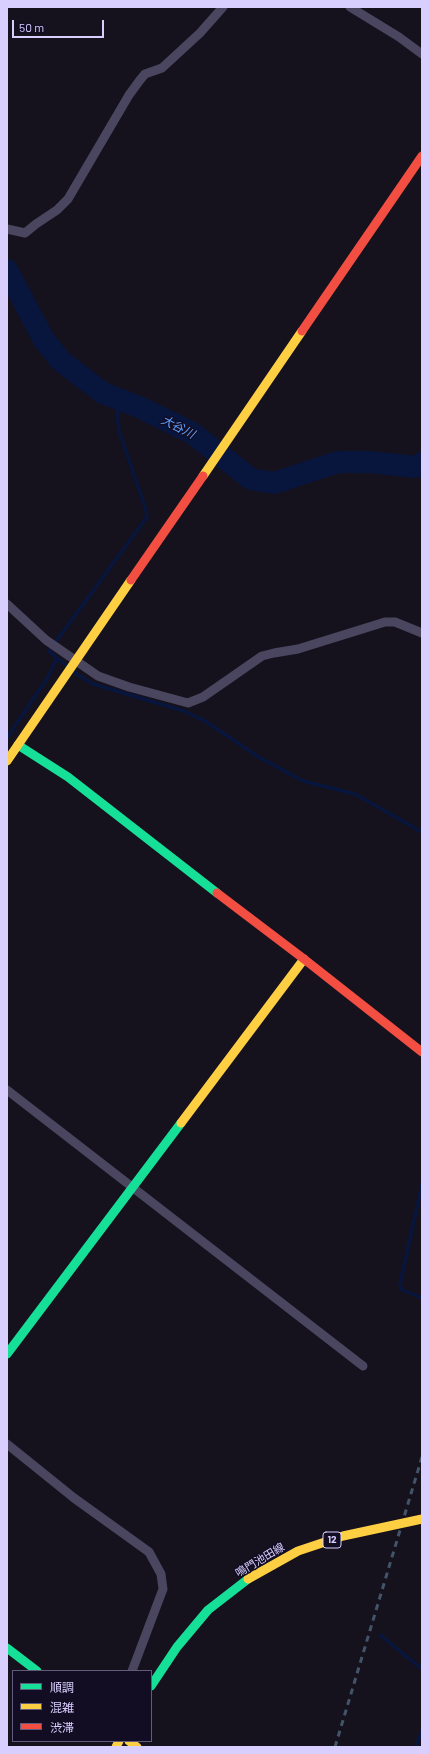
<!DOCTYPE html>
<meta charset="utf-8">
<style>
body{margin:0}
#map{position:relative;width:429px;height:1754px;overflow:hidden;background:#15121e;font-family:Barlow,"Noto Sans JP",sans-serif}
canvas{display:block}
.frame{position:absolute;inset:0;border:8px solid #d9cfff;pointer-events:none}
.legend{position:absolute;left:12px;top:1670px;width:140px;height:72px;box-sizing:border-box;background:#130d23;border:1px solid #625b7b;margin:0;padding:5px 7px;list-style:none;font-size:12px;color:#d9cfff}
.legend li{display:flex;align-items:center;gap:8px;height:20px}
.legend b{width:20px;border:1px solid #625b7b}
.scale{position:absolute;left:12px;top:20px;width:92px;height:18px;box-sizing:border-box;border:2px solid #d9cfff;border-top:0;padding-left:5px;font-size:12px;line-height:14px;white-space:nowrap;color:#d9cfff;-webkit-text-stroke:3px #130d23;paint-order:stroke}
</style>
<div id="map">
<canvas width="429" height="1754"></canvas>
<div class="frame"></div>
<ul class="legend">
<li><b style="height:5px;background:#16e098"></b>順調</li>
<li><b style="height:5px;background:#ffcf43"></b>混雑</li>
<li><b style="height:5px;background:#f24e42"></b>渋滞</li>
</ul>
<div class="scale">50 m</div>
</div>
<script>
const ctx = document.querySelector('canvas').getContext('2d');
ctx.lineJoin = 'round';
const toPath = rows => new Path2D(rows.map(r => 'M' + r).join(''));
function trace(path, color, width, dash) { ctx.strokeStyle = color; ctx.lineWidth = width; ctx.lineCap = dash ? 'butt' : 'round'; ctx.setLineDash(dash || []); ctx.stroke(path); }
function label(font, color, halo, rows, align = 'center') {
  ctx.font = font + ' Barlow,"Noto Sans JP",sans-serif'; ctx.lineWidth = 3; ctx.setLineDash([]); ctx.textBaseline = 'middle'; ctx.strokeStyle = halo; ctx.fillStyle = color; for (const [text, x, y, turn = 0] of rows) {
    ctx.save(); ctx.translate(x, y); ctx.rotate((+turn || 0) * Math.PI / 180); ctx.textAlign = isNaN(turn) ? turn : align; if (halo) ctx.strokeText(text, 0, 0); ctx.fillText(text, 0, 0); ctx.restore();
  }
}
trace(toPath([
 [57,658,78,675,93,684,184,711,205,721,257,756,303,781,355,794,422,832],
 [7,738,48,677,57,658,49,651,147,517,146,510,119,431,116,398],
 [422,1184,400,1284,402,1290,422,1298],
 [380,1635,422,1669],
 [416,1745,422,1731]
]), '#08163e', 3.5);
trace(toPath([
 [7,270,44,340,61,361,103,393,139,407,192,433,251,479,274,483,338,462,370,462,415,467,422,463]
]), '#08163e', 22);
trace(toPath([
 [350,7,399,37,422,54],
 [7,229,25,233,36,224,57,210,68,199,129,95,140,80,145,74,162,68,200,33,223,7],
 [7,604,46,640,98,676,129,687,188,703,203,697,262,656,274,653,298,649,385,622,395,622,422,633],
 [7,1090,363,1366],
 [7,1444,74,1498,149,1552,161,1574,163,1589,132,1671]
]), '#4a465f', 9);
trace(toPath([
 [18,745,68,777,217,893],
 [7,1354,181,1123],
 [7,1648,37,1671],
 [151,1686,177,1647,208,1610,248,1579]
]), '#16e098', 9);
trace(toPath([
 [203,476,302,331],
 [7,761,131,580],
 [181,1123,304,959],
 [129,1741,137,1747],
 [116,1747,119,1741]
]), '#ffcf43', 9);
trace(toPath([
 [302,331,422,156],
 [131,580,203,476],
 [217,893,304,959,422,1052]
]), '#f24e42', 9);
trace(toPath([
 [335,1747,422,1457]
]), '#435469', 3, [6, 5]);
trace(toPath([
 [248,1579,298,1551,343,1536,422,1519]
]), '#ffcf43', 9);
for (const [x, y, w] of [
 [332,1540,18]
]) { const box = new Path2D(); box.roundRect(x - w / 2, y - 8, w, 16, 3); ctx.fillStyle = '#130d23'; ctx.fill(box); trace(box, '#d9cfff', 1); }
label('bold 10px', '#d9cfff', null, [
 ["12",332,1540]
]);
label('11px', '#d9cfff', '#130d23', [
 ["鳴門池田線",260,1560,-31]
]);
label('italic 12px', '#5da2ff', '#130d23', [
 ["大谷川",178,427,27]
]);
</script>
